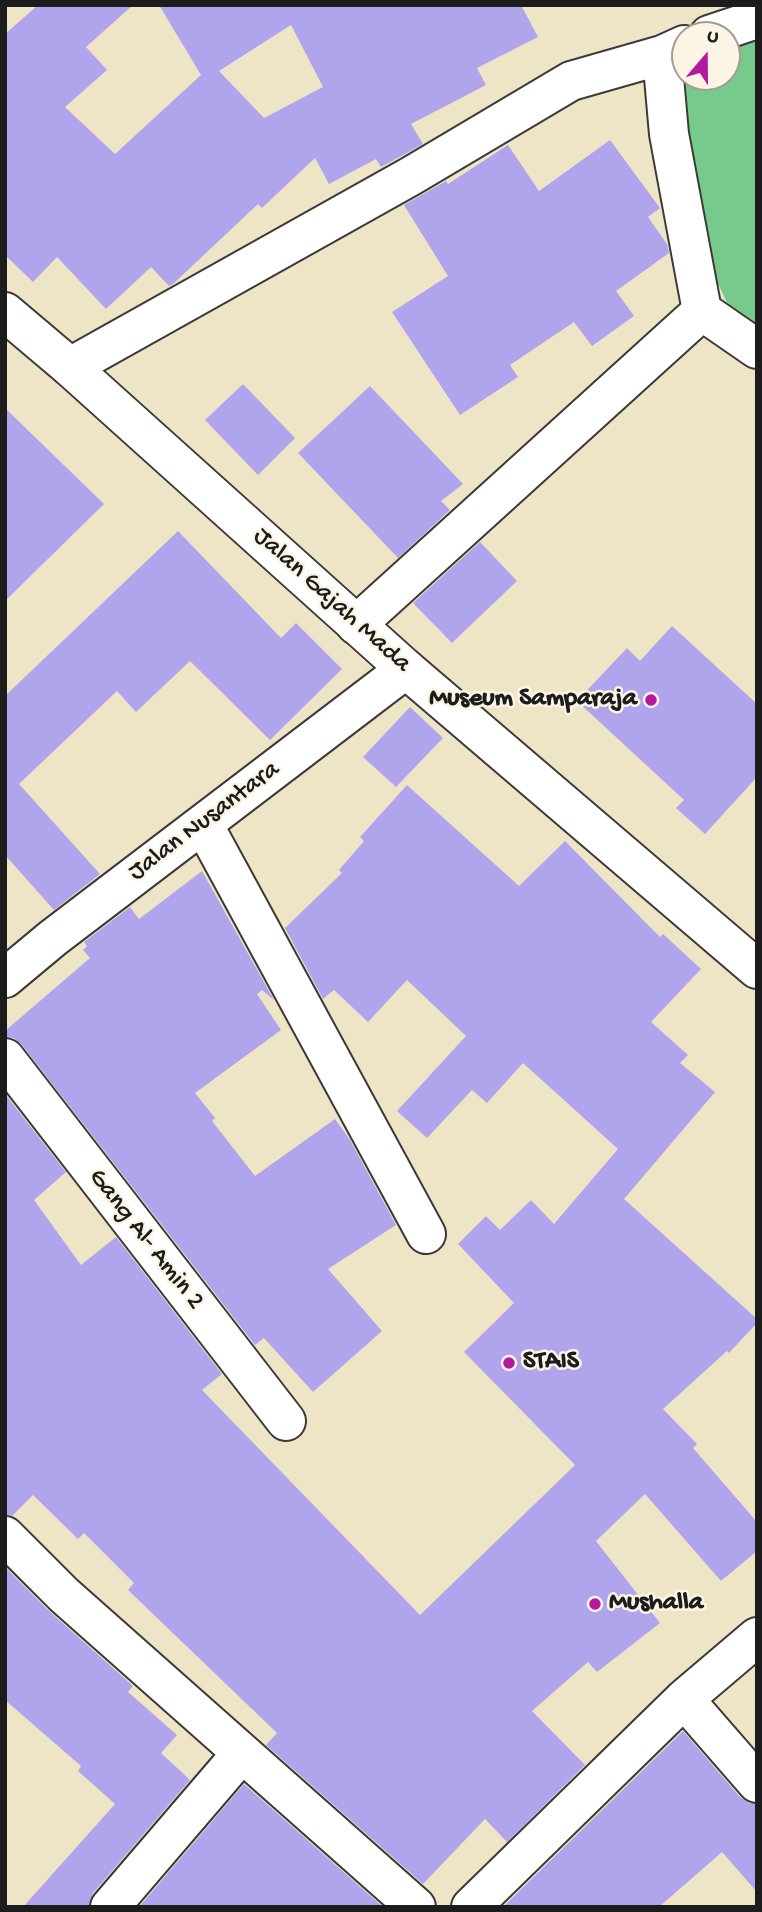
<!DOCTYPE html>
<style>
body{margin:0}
#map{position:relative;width:762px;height:1912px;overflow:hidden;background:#eee5c7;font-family:"Gochi Hand",sans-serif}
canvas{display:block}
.frame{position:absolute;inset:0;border:7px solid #1c1c1c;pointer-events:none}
.north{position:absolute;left:671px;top:21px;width:70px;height:70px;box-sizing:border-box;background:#fcf5e5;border:2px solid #a29e95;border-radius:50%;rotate:20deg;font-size:19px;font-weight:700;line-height:28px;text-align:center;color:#1c1c1c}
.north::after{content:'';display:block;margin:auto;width:24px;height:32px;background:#b5179e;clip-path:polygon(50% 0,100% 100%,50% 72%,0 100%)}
</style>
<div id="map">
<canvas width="762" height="1912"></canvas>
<div class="frame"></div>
<div class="north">U</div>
</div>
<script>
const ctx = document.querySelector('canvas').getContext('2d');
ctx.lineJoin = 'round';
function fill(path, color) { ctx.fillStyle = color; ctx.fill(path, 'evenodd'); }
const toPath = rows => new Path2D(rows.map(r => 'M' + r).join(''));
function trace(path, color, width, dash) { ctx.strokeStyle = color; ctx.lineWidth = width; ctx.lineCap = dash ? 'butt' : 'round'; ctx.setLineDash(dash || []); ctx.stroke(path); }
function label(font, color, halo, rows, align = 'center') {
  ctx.font = font + ' "Gochi Hand",sans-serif'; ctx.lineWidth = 5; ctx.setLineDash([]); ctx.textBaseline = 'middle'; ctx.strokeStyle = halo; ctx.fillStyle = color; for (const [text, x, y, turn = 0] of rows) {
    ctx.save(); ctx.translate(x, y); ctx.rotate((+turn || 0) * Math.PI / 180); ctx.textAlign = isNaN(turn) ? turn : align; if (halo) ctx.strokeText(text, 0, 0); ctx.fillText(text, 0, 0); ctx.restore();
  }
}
fill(toPath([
 [757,39,757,333,731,311,713,273,697,207,677,65,685,63,685,77,727,77,727,49]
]), '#78ca8c');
fill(toPath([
 [38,5,133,5,86,47,107,70,65,107,115,154,201,75,159,5,521,5,538,37,477,68,486,85,411,124,423,144,381,167,376,159,329,184,315,158,262,208,258,204,173,284,169,286,151,267,106,309,57,257,33,282,5,255,5,34],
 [291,25,323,87,264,118,219,71],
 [610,140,660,208,648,217,667,244,669,253,616,291,634,316,592,346,574,322,510,365,518,377,460,415,392,312,448,276,404,205,446,181,448,184,508,145,539,191],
 [243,384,295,438,258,475,205,420],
 [370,386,463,484,441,501,450,510,398,558,298,453],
 [5,408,104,504,5,601],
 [178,531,281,638,296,623,342,669,270,740,190,661,136,712,117,691,19,784,100,874,54,910,5,855,5,696],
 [480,542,517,581,452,643,413,603],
 [672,626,757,704,757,777,705,834,676,808,684,800,577,701,627,648,640,661],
 [410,707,443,738,396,787,363,757],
 [407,785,519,886,565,841,660,937,663,934,701,969,651,1022,688,1055,680,1063,715,1092,624,1199,757,1319,757,1323,729,1353,727,1351,663,1409,697,1444,693,1448,757,1522,757,1551,721,1581,645,1494,596,1541,660,1623,597,1672,588,1662,532,1711,585,1765,507,1842,485,1819,423,1884,266,1745,277,1733,128,1590,134,1583,84,1533,78,1539,33,1495,12,1516,5,1515,5,1094,66,1172,34,1200,81,1265,116,1237,222,1374,202,1390,420,1615,575,1465,464,1352,514,1303,458,1244,486,1216,500,1230,531,1200,554,1224,618,1149,523,1063,487,1103,472,1090,427,1138,397,1111,466,1036,407,980,368,1022,334,990,323,999,285,928,342,873,339,870,364,841,360,837],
 [202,871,274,1000,262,990,257,994,281,1030,195,1093,215,1118,212,1121,255,1176,335,1119,350,1140,396,1225,328,1269,382,1331,313,1392,264,1338,255,1345,22,1045,14,1038,5,1037,5,1031,90,958,83,950,87,946,84,942,130,907,139,919],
 [5,1567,49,1611,133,1686,128,1692,177,1735,161,1753,190,1780,93,1893,89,1907,23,1907,115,1804,78,1771,81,1766,5,1700],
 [683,1731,740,1797,749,1803,757,1804,757,1892,722,1852,659,1907,503,1907],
 [244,1784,383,1907,139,1907]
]), '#b0a5ed');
const minor = toPath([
 [709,35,757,19],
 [684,45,662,55,669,134,702,311,757,349],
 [70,367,411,176,571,81,662,55],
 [356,625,702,311],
 [203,824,426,1234],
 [5,978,53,938,406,669],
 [5,1058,286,1421],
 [5,1536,64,1595,416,1907],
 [684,1699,757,1783],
 [110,1907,242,1753],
 [471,1907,684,1699,757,1637]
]);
const major = toPath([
 [5,312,70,367,406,669,757,969]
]);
trace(minor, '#3c3a36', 42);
trace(major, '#3c3a36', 42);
trace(minor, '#fff', 38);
trace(major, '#fff', 38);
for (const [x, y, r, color] of [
 [651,700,7,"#b5179e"],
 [509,1363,7,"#b5179e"],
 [595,1604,7,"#b5179e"]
]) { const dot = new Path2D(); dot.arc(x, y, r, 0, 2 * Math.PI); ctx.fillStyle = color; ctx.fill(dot); trace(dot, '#fcf5e5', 2.5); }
label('26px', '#1c1c1c', '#fcf5e5', [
 ["Jalan Gajah Mada",331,601,42],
 ["Jalan Nusantara",205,822,-37],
 ["Gang Al- Amin 2",145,1240,52]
]);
label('bold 26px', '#1c1c1c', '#fcf5e5', [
 ["Museum Samparaja",637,700,"right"],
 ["STAIS",523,1363],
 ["Mushalla",609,1604]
], 'left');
</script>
